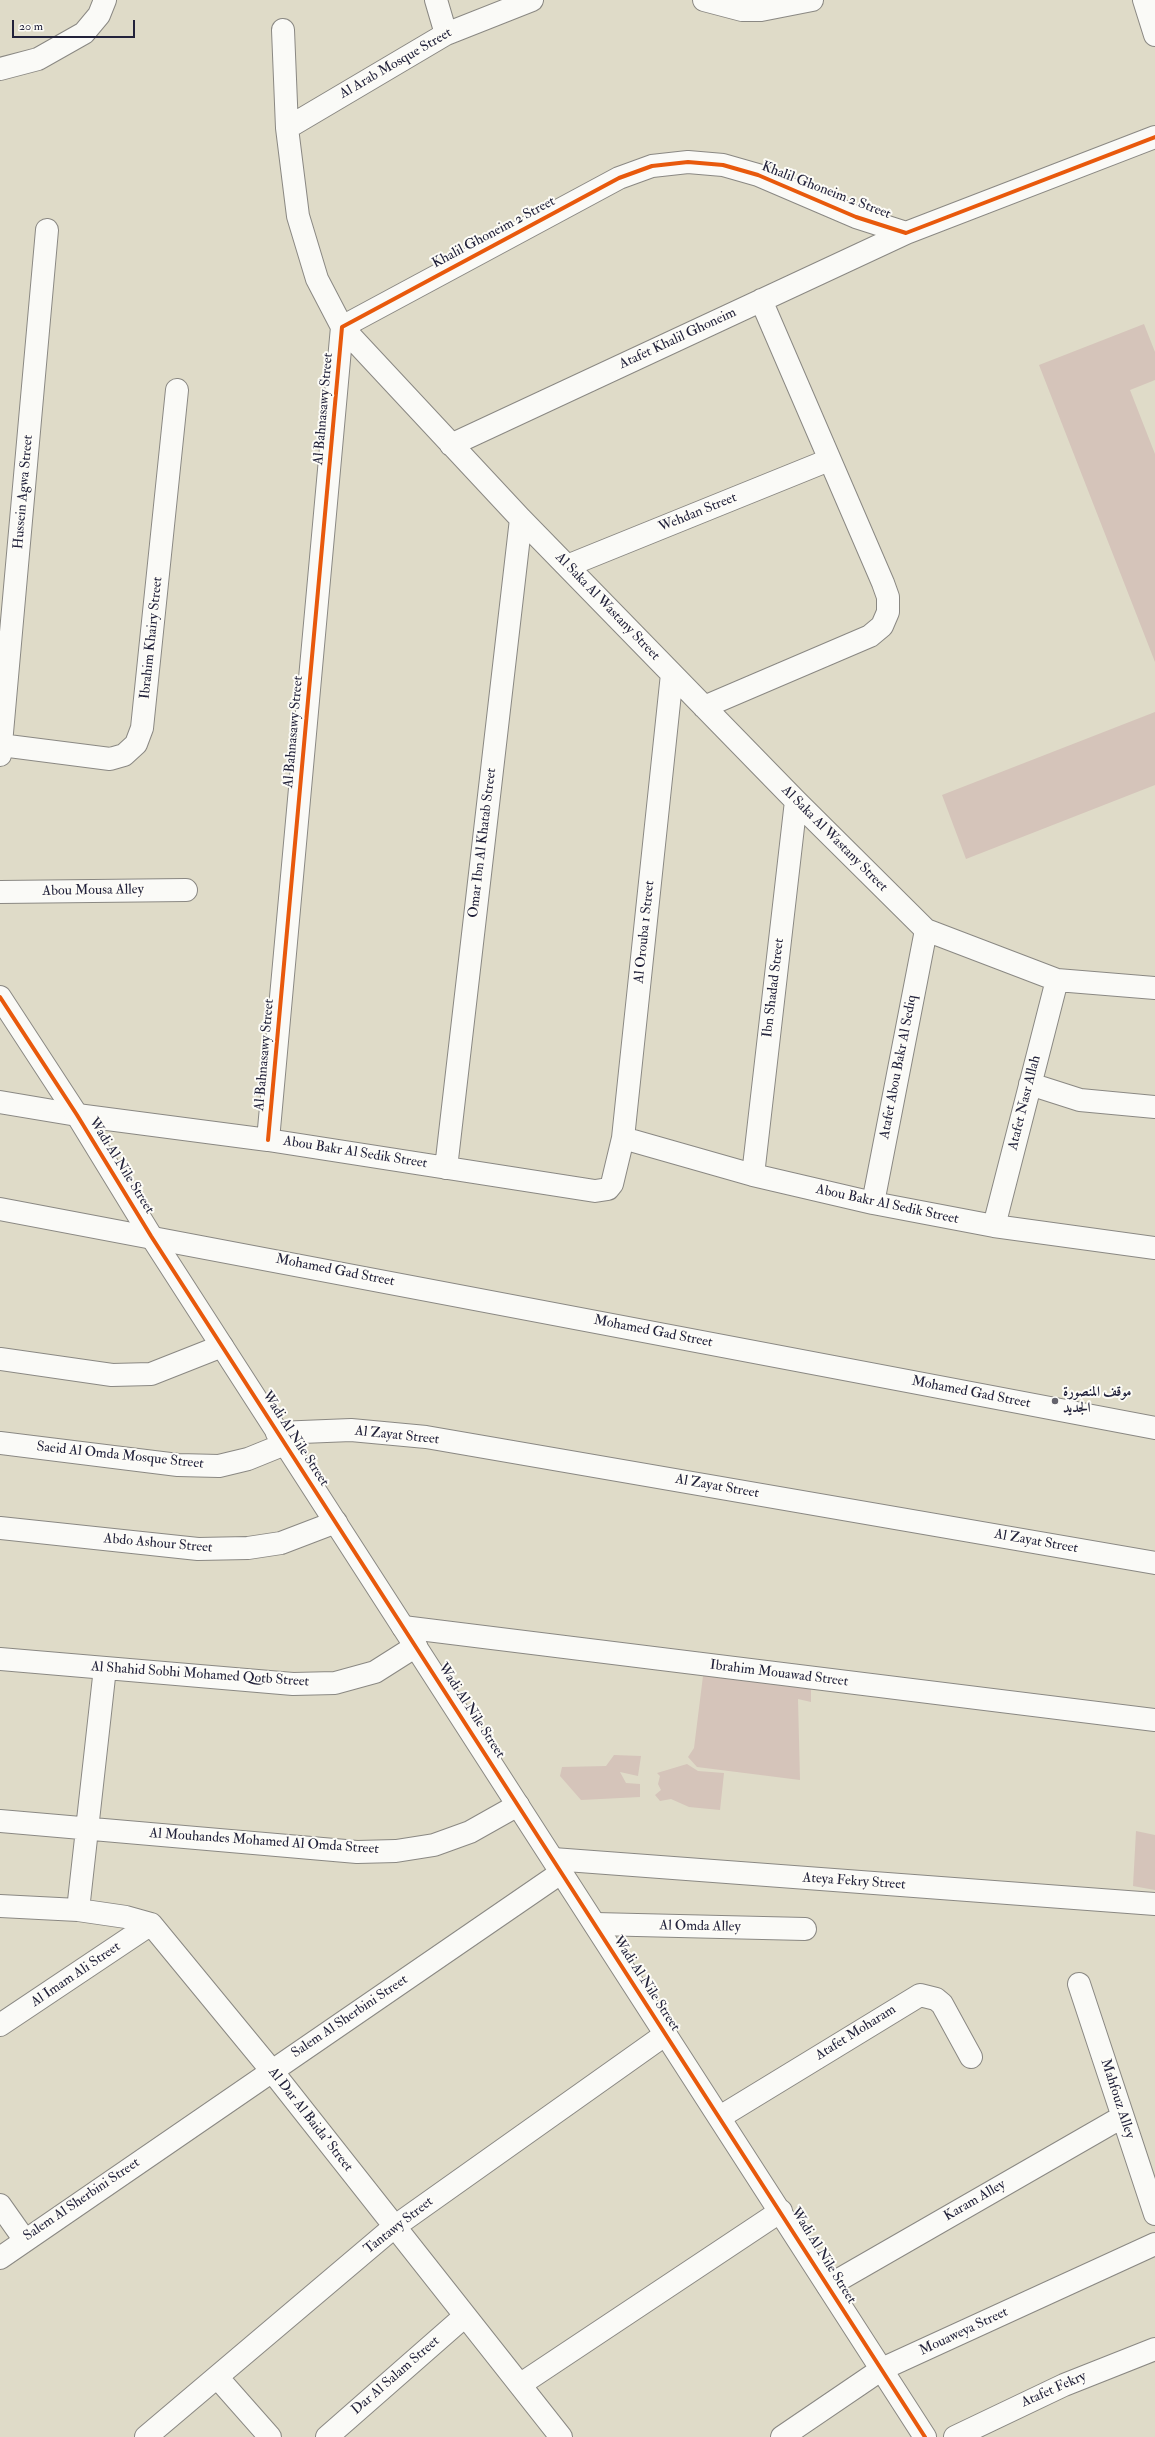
<!DOCTYPE html>
<meta charset="utf-8">
<style>
body{margin:0}
#map{position:relative;width:1155px;height:2437px;overflow:hidden;background:#dfdbc8;font-family:"IM FELL Double Pica",serif}
canvas{display:block}
.scale{position:absolute;left:12px;top:20px;width:123px;height:18px;box-sizing:border-box;border:2px solid #22223b;border-top:0;padding-left:5px;font-size:12px;line-height:14px;white-space:nowrap;color:#22223b;-webkit-text-stroke:3px #fdfcf7;paint-order:stroke}
</style>
<div id="map">
<canvas width="1155" height="2437"></canvas>
<div class="scale">20 m</div>
</div>
<script>
const ctx = document.querySelector('canvas').getContext('2d');
ctx.lineJoin = 'round';
function fill(path, color) { ctx.fillStyle = color; ctx.fill(path, 'evenodd'); }
const toPath = rows => new Path2D(rows.map(r => 'M' + r).join(''));
function trace(path, color, width, dash) { ctx.strokeStyle = color; ctx.lineWidth = width; ctx.lineCap = dash ? 'butt' : 'round'; ctx.setLineDash(dash || []); ctx.stroke(path); }
function label(font, color, halo, rows, align = 'center') {
  ctx.font = font + ' "IM FELL Double Pica",Amiri,serif'; ctx.lineWidth = 4; ctx.setLineDash([]); ctx.textBaseline = 'middle'; ctx.strokeStyle = halo; ctx.fillStyle = color; for (const [text, x, y, turn = 0] of rows) {
    ctx.save(); ctx.translate(x, y); ctx.rotate((+turn || 0) * Math.PI / 180); ctx.textAlign = isNaN(turn) ? turn : align; if (halo) ctx.strokeText(text, 0, 0); ctx.fillText(text, 0, 0); ctx.restore();
  }
}
fill(toPath([
 [1144,324,1155,352,1155,380,1130,390,1155,454,1155,662,1039,365],
 [1155,712,1155,785,966,859,942,795],
 [704,1668,811,1684,811,1702,798,1699,800,1780,697,1767,688,1757,694,1748],
 [614,1755,641,1756,638,1776,620,1772,626,1783,640,1784,640,1797,581,1800,560,1776,562,1767,606,1766],
 [687,1764,698,1771,724,1773,720,1810,689,1807,671,1799,660,1801,655,1795,661,1790,658,1784,660,1776,657,1773],
 [1136,1831,1155,1835,1155,1890,1133,1886]
]), '#d5c4ba');
const minor = toPath([
 [436,0,446,34],
 [704,0,742,10,761,10,812,0],
 [1144,0,1155,35],
 [283,30,287,128,298,216,317,279,342,327,521,519,796,801,926,930,1057,980,1155,988],
 [0,69,38,59,84,33,99,15,105,0],
 [287,128,446,34,532,0],
 [451,445,906,233],
 [567,566,829,460],
 [704,707,870,636,882,626,888,612,888,597,883,583,761,300],
 [0,745,110,759,124,755,136,744,142,728,177,390],
 [0,755,47,230],
 [0,892,186,890],
 [1030,1084,1080,1100,1155,1107],
 [0,1102,77,1115,268,1140,595,1191,608,1189,612,1184,623,1138,672,674],
 [623,1138,753,1175,873,1203,994,1226,1155,1248],
 [268,1140,342,327,619,178,652,166,688,162,723,165,758,175,856,217,906,233,1155,137],
 [446,1168,521,519],
 [753,1175,796,801],
 [873,1203,926,930],
 [0,1209,1155,1428],
 [994,1226,1057,980],
 [0,1359,112,1375,151,1374,222,1346],
 [277,1433,351,1430,426,1437,1155,1563],
 [0,1443,178,1465,219,1466,248,1459,285,1444],
 [0,1528,198,1549,248,1548,281,1543,336,1522],
 [403,1627,1155,1720],
 [0,1659,293,1684,335,1683,375,1672,416,1646],
 [0,1821,357,1852,396,1851,434,1845,470,1832,518,1805],
 [553,1859,1155,1904],
 [0,1906,78,1910,126,1917,151,1924,272,2071,561,2437],
 [78,1910,105,1668],
 [595,1924,805,1929],
 [1079,1984,1155,2214],
 [0,2025,151,1924],
 [720,2117,920,1995,936,1999,942,2004,971,2057],
 [0,2205,24,2239],
 [0,2258,562,1872],
 [828,2286,1122,2117],
 [217,2377,270,2437],
 [521,2384,781,2211],
 [146,2437,394,2227,666,2034],
 [327,2437,465,2316],
 [782,2437,882,2369,1155,2244],
 [955,2437,1064,2385,1155,2349]
]);
const tertiary = toPath([
 [0,997,77,1115,151,1236,925,2437]
]);
trace(minor, '#8a8883', 24);
trace(tertiary, '#8a8883', 24);
trace(minor, '#fafaf7', 22);
trace(tertiary, '#fafaf7', 22);
trace(toPath([
 [0,997,77,1115,151,1236,925,2437],
 [268,1140,342,327,619,178,652,166,688,162,723,165,758,175,856,217,906,233,1155,137]
]), '#e8590c', 4);
for (const [x, y, r, color] of [
 [1055,1401,4,"#64636c"]
]) { const dot = new Path2D(); dot.arc(x, y, r, 0, 2 * Math.PI); ctx.fillStyle = color; ctx.fill(dot); trace(dot, '#fdfcf7', 1.5); }
label('14px', '#22223b', '#fdfcf7', [
 ["Al Arab Mosque Street",396,64,-30],
 ["Khalil Ghoneim 2 Street",826,191,21],
 ["Khalil Ghoneim 2 Street",494,233,-28],
 ["Atafet Khalil Ghoneim",678,339,-25],
 ["Al Bahnasawy Street",324,409,-85],
 ["Hussein Agwa Street",24,492,-85],
 ["Wehdan Street",698,513,-22],
 ["Al Saka Al Wastany Street",607,607,46],
 ["Ibrahim Khairy Street",152,638,-84],
 ["Al Bahnasawy Street",294,732,-85],
 ["Al Saka Al Wastany Street",834,839,45],
 ["Omar Ibn Al Khatab Street",483,843,-83],
 ["Abou Mousa Alley",93,891,-1],
 ["Al Orouba 1 Street",645,932,-84],
 ["Ibn Shadad Street",774,988,-83],
 ["Al Bahnasawy Street",265,1055,-85],
 ["Atafet Abou Bakr Al Sediq",899,1067,-79],
 ["Atafet Nasr Allah",1025,1103,-76],
 ["Abou Bakr Al Sedik Street",355,1153,9],
 ["Wadi Al Nile Street",121,1166,58],
 ["Abou Bakr Al Sedik Street",887,1205,12],
 ["Mohamed Gad Street",335,1271,11],
 ["Mohamed Gad Street",653,1332,11],
 ["Mohamed Gad Street",971,1393,11],
 ["Al Zayat Street",397,1436,6],
 ["Wadi Al Nile Street",295,1439,57],
 ["Saeid Al Omda Mosque Street",120,1456,6],
 ["Al Zayat Street",717,1487,10],
 ["Al Zayat Street",1036,1542,10],
 ["Abdo Ashour Street",158,1544,5],
 ["Ibrahim Mouawad Street",779,1674,7],
 ["Al Shahid Sobhi Mohamed Qotb Street",200,1675,4],
 ["Wadi Al Nile Street",471,1711,57],
 ["Al Mouhandes Mohamed Al Omda Street",264,1842,4],
 ["Ateya Fekry Street",854,1882,4],
 ["Al Omda Alley",700,1927,1],
 ["Al Imam Ali Street",76,1975,-34],
 ["Wadi Al Nile Street",646,1984,57],
 ["Salem Al Sherbini Street",350,2017,-34],
 ["Atafet Moharam",856,2033,-32],
 ["Mahfouz Alley",1117,2099,72],
 ["Al Dar Al Baida' Street",310,2120,52],
 ["Salem Al Sherbini Street",82,2200,-34],
 ["Karam Alley",975,2201,-30],
 ["Tantawy Street",399,2226,-38],
 ["Wadi Al Nile Street",823,2256,58],
 ["Mouaweya Street",964,2332,-25],
 ["Dar Al Salam Street",396,2376,-41],
 ["Atafet Fekry",1054,2390,-24]
]);
label('bold 14px', '#22223b', '#fdfcf7', [
 ["موقف المنصورة",1063,1393],
 ["الجديد",1063,1409]
], 'left');
</script>
